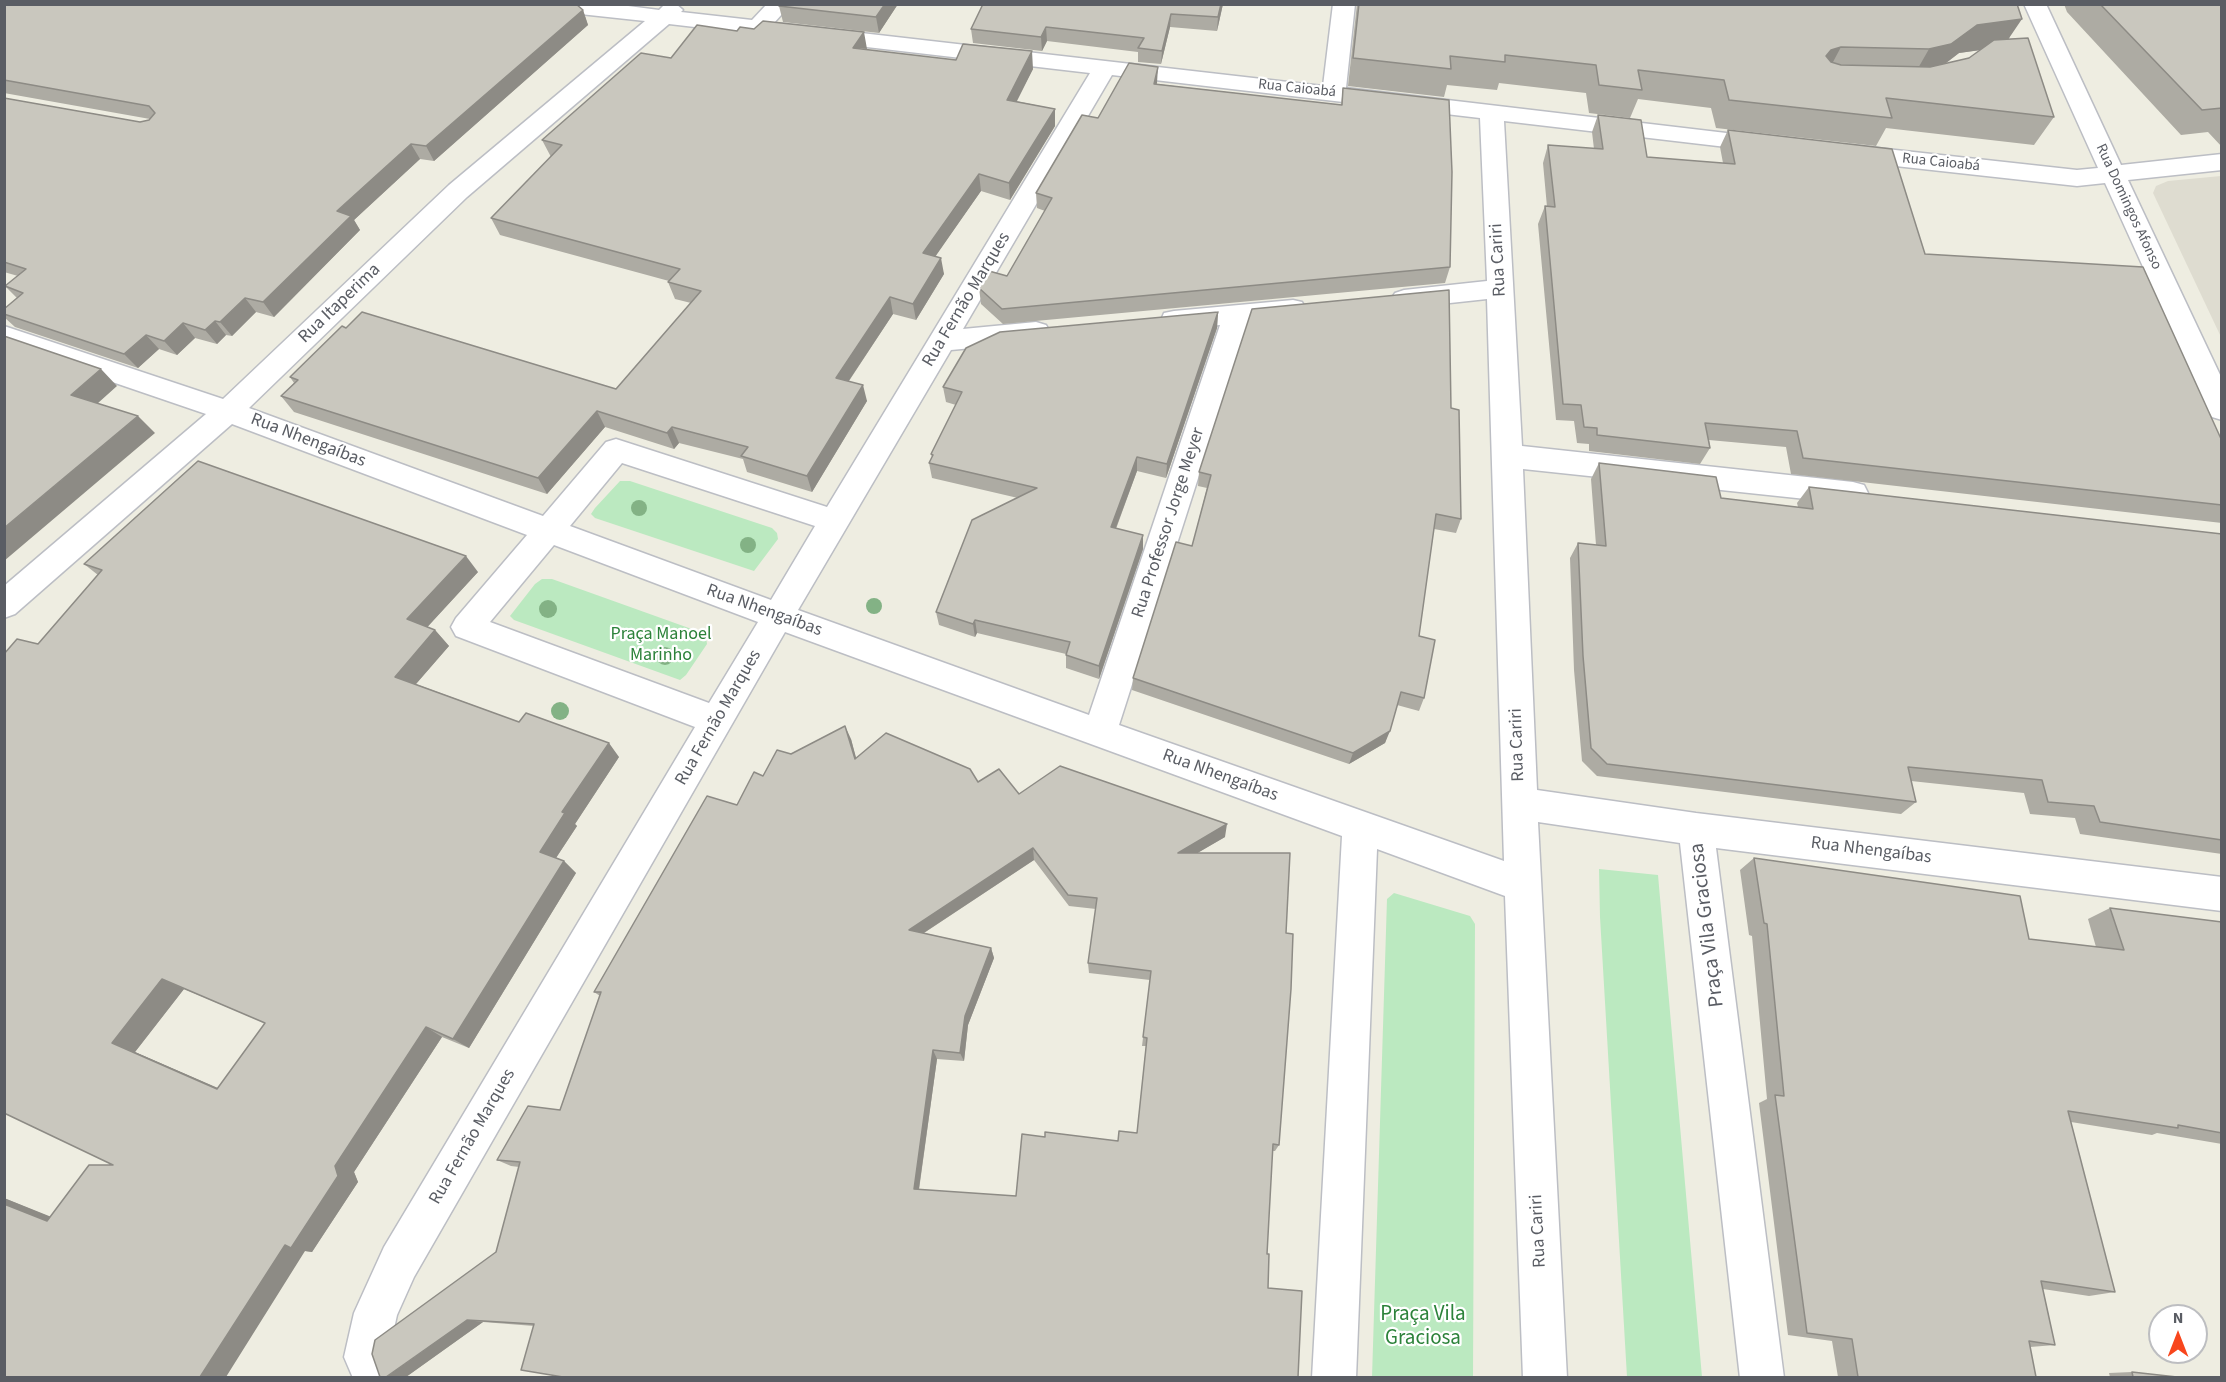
<!DOCTYPE html>
<meta charset="utf-8">
<style>
body{margin:0}
#map{position:relative;width:2226px;height:1382px;overflow:hidden;background:#eeede1;font-family:"Source Sans 3",sans-serif}
canvas{display:block}
.frame{position:absolute;inset:0;border:6px solid #5a5d64;pointer-events:none}
.north{position:absolute;left:2148px;top:1304px;width:60px;height:60px;box-sizing:border-box;background:#fff;border:2px solid #bdbec1;border-radius:50%;rotate:0deg;font-size:16px;font-weight:700;line-height:24px;text-align:center;color:#5a5d64}
.north::after{content:'';display:block;margin:auto;width:21px;height:27px;background:#f8461d;clip-path:polygon(50% 0,100% 100%,50% 72%,0 100%)}
</style>
<div id="map">
<canvas width="2226" height="1382"></canvas>
<div class="frame"></div>
<div class="north">N</div>
</div>
<script>
const ctx = document.querySelector('canvas').getContext('2d');
ctx.lineJoin = 'round';
function fill(path, color) { ctx.fillStyle = color; ctx.fill(path, 'evenodd'); }
const toPath = rows => new Path2D(rows.map(r => 'M' + r).join(''));
function trace(path, color, width, dash) { ctx.strokeStyle = color; ctx.lineWidth = width; ctx.lineCap = dash ? 'butt' : 'round'; ctx.setLineDash(dash || []); ctx.stroke(path); }
function label(font, color, halo, rows, align = 'center') {
  ctx.font = font + ' "Source Sans 3",sans-serif'; ctx.lineWidth = 4.5; ctx.setLineDash([]); ctx.textBaseline = 'middle'; ctx.strokeStyle = halo; ctx.fillStyle = color; for (const [text, x, y, turn = 0] of rows) {
    ctx.save(); ctx.translate(x, y); ctx.rotate((+turn || 0) * Math.PI / 180); ctx.textAlign = isNaN(turn) ? turn : align; if (halo) ctx.strokeText(text, 0, 0); ctx.fillText(text, 0, 0); ctx.restore();
  }
}
fill(toPath([
 [2221,176,2222,176,2221,337,2153,193,2156,186,2168,181]
]), '#dedcd0');
fill(toPath([
 [620,481,630,481,772,528,777,533,778,539,754,571,595,518,591,514,595,508],
 [542,579,552,579,700,632,706,637,707,644,686,675,680,680,514,620,510,616,535,584],
 [1599,869,1658,875,1702,1377,1627,1377,1600,917],
 [1394,893,1470,916,1475,924,1473,1377,1372,1377,1387,899]
]), '#bbe9c0');
const minor = toPath([
 [541,4,613,4,659,10,664,5,676,4,683,10,681,12,752,20,767,4,791,4,774,23,1323,86,1333,4,1355,4,1346,88,1777,139,1781,144,1777,149,1769,152,1504,121,1522,446,1853,482,1864,485,1868,493,1864,501,1853,504,1523,469,1537,790,1696,813,2222,877,2222,911,1716,848,1784,1378,1740,1378,1680,843,1538,822,1567,1378,1523,1378,1505,896,1377,849,1356,1378,1312,1378,1342,836,785,632,414,1277,397,1315,388,1356,397,1378,353,1378,344,1357,354,1313,384,1247,695,727,456,636,451,627,456,618,527,535,232,424,15,614,4,618,4,586,206,414,4,345,4,326,223,399,449,185,645,21,552,11,544,9,541,4],
 [669,24,1090,73,827,507,616,439,606,442,543,516,249,408,467,197,669,24],
 [1112,75,1480,118,1487,281,1404,290,1395,293,1391,299,1395,305,1404,308,1487,299,1504,861,1119,725,1248,322,1302,316,1306,309,1302,302,1293,300,1174,311,1164,313,1161,320,1164,327,1174,329,1220,325,1089,715,798,610,951,350,1036,342,1046,339,1050,332,1046,325,1036,322,963,329,1112,75],
 [622,463,815,526,771,600,570,526,622,463],
 [554,545,758,622,709,703,490,622,554,545],
 [2024,4,2046,4,2121,165,2222,154,2222,170,2128,180,2222,379,2222,420,2212,417,2208,410,2105,183,2077,186,1850,161,1841,158,1838,153,1841,148,1850,145,2077,170,2098,168,2024,4]
]);
trace(minor, '#bcbec4', 3);
fill(minor, '#fff');
ctx.fillStyle = '#83b285';
for (const [x, y, r] of [
 [639,508,8],
 [748,545,8],
 [874,606,8],
 [548,609,9],
 [665,656,9],
 [560,711,9]
]) { ctx.beginPath(); ctx.arc(x, y, r, 0, 2 * Math.PI); ctx.fill(); }
fill(toPath([
 [4,4,583,10,588,25,434,161,420,159,354,220,360,230,274,317,256,312,232,336,226,335,217,344,195,338,177,355,159,349,138,368,15,327,4,317,4,309,17,298,5,286,18,276,4,272,4,98,140,122,149,120,150,119,4,93],
 [781,4,898,4,879,33,783,22,779,6],
 [983,4,1223,4,1217,31,1170,27,1161,64,1138,62,1138,52,1047,41,1042,51,973,43,971,29],
 [1357,4,2017,4,2009,39,2054,117,2034,145,1886,128,1876,146,1716,128,1711,108,1638,99,1630,118,1589,113,1586,93,1499,83,1497,90,1447,85,1444,97,1348,86],
 [1980,50,1969,58,1945,64,1959,53],
 [2064,4,2222,4,2222,147,2208,132,2181,135,2067,12],
 [737,31,867,50,1033,69,1016,101,1055,109,1055,126,1010,200,981,191,935,256,944,274,916,320,893,314,849,381,867,401,812,492,747,472,743,459,679,443,674,449,605,427,547,494,294,412,281,396,294,383,290,377,616,389,691,303,675,299,668,282,669,281,500,235,491,218,551,157,542,140,671,58],
 [1157,84,1341,105,1343,88,1450,267,1445,283,1003,324,981,304,979,288,1007,276,1045,211,1037,208,1036,193,1098,118],
 [1598,115,1647,157,1723,163,1720,147,1728,130,2222,441,2222,523,1791,474,1786,447,1709,440,1710,448,1700,464,1589,451,1589,444,1577,443,1574,421,1556,420,1538,224,1545,206,1547,207,1543,163,1548,145,1594,149,1592,132],
 [1218,312,1217,328,1166,478,1137,471,1116,529,1143,549,1099,679,1066,668,1066,654,977,633,975,637,939,625,936,612,1018,498,932,478,929,463,932,457,931,454,956,405,946,402,943,387],
 [1451,408,1461,519,1456,533,1434,529,1419,636,1424,698,1419,711,1397,705,1385,743,1349,764,1132,690,1133,678,1192,546,1207,488,1198,486,1199,472],
 [1599,463,1721,498,1798,507,1797,503,1809,487,2222,534,2222,854,2080,834,2075,818,2030,814,2024,793,1911,781,1916,802,1901,814,1597,776,1582,761,1574,670,1570,558,1578,543,1596,545,1591,479],
 [84,564,478,572,427,627,435,630,449,646,416,684,519,722,619,757,575,824,577,826,556,858,564,861,576,873,469,1048,442,1037,354,1172,358,1182,312,1252,305,1251,4,1377,4,1198,50,1217,113,1165,38,644,98,575],
 [184,989,265,1023,218,1088,135,1052],
 [851,739,856,759,978,782,1019,794,1225,837,1197,853,1286,933,1279,1145,1275,1151,1273,1151,534,1326,483,1322,406,1377,496,1252,519,1167,511,1166,497,1160,560,1110,600,996,594,992,737,805,763,776,791,754],
 [1034,860,1069,906,1096,909,1088,963,1089,973,1150,980,1142,1046,1146,1046,1137,1133,1118,1141,1045,1137,1016,1196,919,1190,937,1059,964,1061,968,1025,994,958,991,948,924,933],
 [1754,858,2029,939,2096,947,2088,919,2110,908,2222,922,2222,1144,2157,1133,2152,1135,2071,1122,2115,1292,2089,1296,2043,1289,2055,1345,2030,1347,2036,1377,1838,1377,1832,1341,1788,1335,1759,1103,1767,1099,1752,936,1749,935,1740,870],
 [2132,1372,2177,1377,2110,1377,2109,1373]
]), '#adaba3');
fill(toPath([
 [885,4,898,4,879,33,876,17],
 [1221,4,1223,4,1217,31,1218,17],
 [583,10,588,25,434,161,426,146],
 [1171,14,1170,27,1161,64,1162,51],
 [2022,19,2003,47,1959,53,1934,72,1913,77,1929,49,1977,25],
 [1046,27,1047,41,1042,51,1041,37],
 [864,32,867,49,853,48],
 [1841,47,1826,75,1826,56,1831,50],
 [1032,51,1033,69,1009,117,1007,100],
 [1158,67,1157,83,1153,99,1154,84],
 [1055,109,1055,126,1010,200,1009,183],
 [411,144,420,159,354,220,360,230,274,317,263,302,337,211],
 [979,174,981,191,926,270,923,253],
 [941,258,944,274,916,320,913,304],
 [890,297,893,314,840,394,836,378],
 [245,298,256,312,232,336,220,322],
 [1218,312,1217,328,1166,478,1167,464],
 [215,321,226,335,217,344,205,330],
 [183,323,195,338,177,355,164,341],
 [146,335,159,349,138,368,124,354],
 [101,369,117,386,88,412,71,395],
 [863,385,867,401,812,492,807,476],
 [597,411,605,427,547,494,538,478],
 [138,416,155,433,4,561,4,528],
 [672,427,679,443,674,449,667,433],
 [1137,457,1137,471,1111,541,1111,527],
 [1143,535,1143,549,1099,679,1099,666],
 [466,556,478,572,421,634,407,619],
 [975,620,977,633,975,637,973,624],
 [435,630,449,646,409,692,395,677],
 [845,726,851,739,860,772,855,759],
 [1390,731,1385,743,1349,764,1353,753],
 [609,743,619,757,575,824,577,826,552,864,540,852,562,812],
 [1227,824,1225,837,1177,865,1178,853],
 [1033,848,1034,860,913,940,909,930],
 [564,861,576,873,469,1048,453,1039],
 [991,948,994,958,968,1025,964,1061,960,1053,965,1016],
 [162,979,184,989,135,1052,238,1097,217,1089,112,1043],
 [426,1027,442,1037,354,1172,358,1182,312,1252,305,1251,226,1377,200,1377,335,1166],
 [933,1050,937,1059,918,1195,914,1189],
 [4,1198,74,1226,47,1221,4,1204],
 [467,1320,483,1322,406,1377,386,1377]
]), '#8d8b85');
const building = toPath([
 [4,4,576,4,583,10,426,146,411,144,337,211,351,216,263,302,245,298,220,322,215,321,205,330,183,323,164,341,146,335,124,354,4,314,4,309,23,293,5,286,26,269,4,262,4,98,140,122,149,120,155,113,149,106,4,80,4,4],
 [781,4,885,4,876,17,779,6,781,4],
 [983,4,1221,4,1218,17,1171,14,1162,51,1138,48,1144,38,1046,27,1041,37,971,29,983,4],
 [1359,4,2017,4,2022,19,1977,25,1951,44,1929,49,1841,47,1831,50,1826,56,1831,62,1841,65,1930,67,1969,58,1994,40,2028,38,2054,117,1886,98,1892,118,1729,100,1724,80,1638,70,1642,90,1599,85,1596,65,1505,55,1505,62,1450,56,1451,69,1353,58,1359,4],
 [2100,4,2222,4,2222,108,2202,110,2100,4],
 [763,21,864,32,853,48,956,60,963,44,1032,51,1007,100,1055,109,1009,183,979,174,923,253,941,258,913,304,890,297,836,378,863,385,807,476,741,456,748,447,672,427,667,433,597,411,538,478,281,396,298,380,290,377,342,326,346,328,362,312,616,389,701,291,668,282,680,269,491,218,562,145,542,140,641,53,671,58,697,25,737,31,740,27,754,29,763,21],
 [1129,63,1158,67,1154,84,1342,105,1343,88,1449,100,1452,172,1450,267,1002,309,979,288,989,271,1007,276,1052,198,1036,193,1082,115,1098,118,1129,63],
 [1598,115,1641,120,1647,157,1735,164,1728,130,1892,149,1925,254,2143,267,2222,441,2222,505,1803,458,1797,431,1705,423,1710,448,1597,435,1597,428,1584,427,1581,405,1563,404,1545,206,1555,207,1548,145,1603,149,1598,115],
 [1449,290,1451,408,1459,410,1461,519,1436,514,1419,636,1435,640,1424,698,1401,692,1390,731,1353,753,1133,678,1176,542,1192,546,1211,475,1199,472,1252,309,1449,290],
 [1218,312,1167,464,1137,457,1111,527,1143,535,1099,666,1066,655,1070,642,975,620,973,624,936,612,972,520,1037,488,929,463,933,455,931,454,962,392,943,387,966,348,1000,332,1218,312],
 [4,336,101,369,71,395,138,416,4,528,4,336],
 [198,461,466,556,407,619,435,630,395,677,519,722,526,713,609,743,562,812,565,813,540,852,564,861,453,1039,426,1027,335,1166,338,1176,291,1248,285,1245,200,1377,4,1377,4,1204,47,1221,89,1165,113,1165,4,1113,4,654,17,639,38,644,102,570,84,564,198,461],
 [162,979,265,1023,217,1089,112,1043,162,979],
 [1599,463,1716,477,1721,498,1813,509,1809,487,2222,534,2222,840,2100,822,2094,806,2048,802,2042,780,1908,767,1916,802,1607,764,1591,748,1583,656,1578,543,1606,546,1599,463],
 [845,726,855,759,886,733,970,769,978,782,999,769,1019,794,1060,766,1227,824,1178,853,1290,853,1286,933,1293,934,1291,989,1279,1145,1273,1144,1267,1254,1269,1254,1268,1288,1302,1291,1298,1377,563,1377,521,1370,534,1324,467,1320,386,1377,380,1377,372,1354,375,1340,496,1252,520,1162,497,1160,528,1106,560,1110,601,992,594,992,707,796,737,805,754,772,763,776,777,750,791,754,845,726],
 [1033,848,1068,895,1097,898,1088,963,1151,971,1143,1037,1147,1038,1137,1133,1119,1131,1118,1141,1045,1132,1045,1137,1022,1134,1016,1196,914,1189,933,1050,960,1053,965,1016,991,948,909,930,1033,848],
 [1754,858,2020,896,2029,939,2124,950,2110,908,2222,922,2222,1133,2178,1125,2178,1128,2068,1111,2115,1292,2041,1281,2055,1345,2029,1341,2036,1377,1858,1377,1852,1339,1807,1333,1775,1095,1784,1096,1767,924,1764,923,1754,858],
 [2132,1372,2177,1377,2133,1377,2132,1372]
]);
fill(building, '#c9c7be');
trace(building, '#8d8b85', 1.5);
label('15px', '#5a5d64', '#fff', [
 ["Rua Caioabá",1297,89,6],
 ["Rua Caioabá",1941,163,6],
 ["Rua Domingos Afonso",2128,207,65]
]);
label('18px', '#5a5d64', '#fff', [
 ["Rua Cariri",1499,260,-93],
 ["Rua Fernão Marques",967,300,-59],
 ["Rua Itaperima",340,304,-44],
 ["Rua Nhengaíbas",308,441,21],
 ["Rua Professor Jorge Meyer",1169,523,-72],
 ["Rua Nhengaíbas",764,611,20],
 ["Rua Fernão Marques",719,718,-60],
 ["Rua Cariri",1518,745,-92],
 ["Rua Nhengaíbas",1220,776,20],
 ["Rua Nhengaíbas",1871,851,7],
 ["Rua Fernão Marques",473,1137,-60],
 ["Rua Cariri",1539,1231,-93]
]);
label('18px', '#2c823a', '#fff', [
 ["Praça Manoel",661,635],
 ["Marinho",661,656]
]);
label('21px', '#5a5d64', '#fff', [
 ["Praça Vila Graciosa",1708,925,-97]
]);
label('21px', '#2c823a', '#fff', [
 ["Praça Vila",1423,1315],
 ["Graciosa",1423,1339]
]);
</script>
